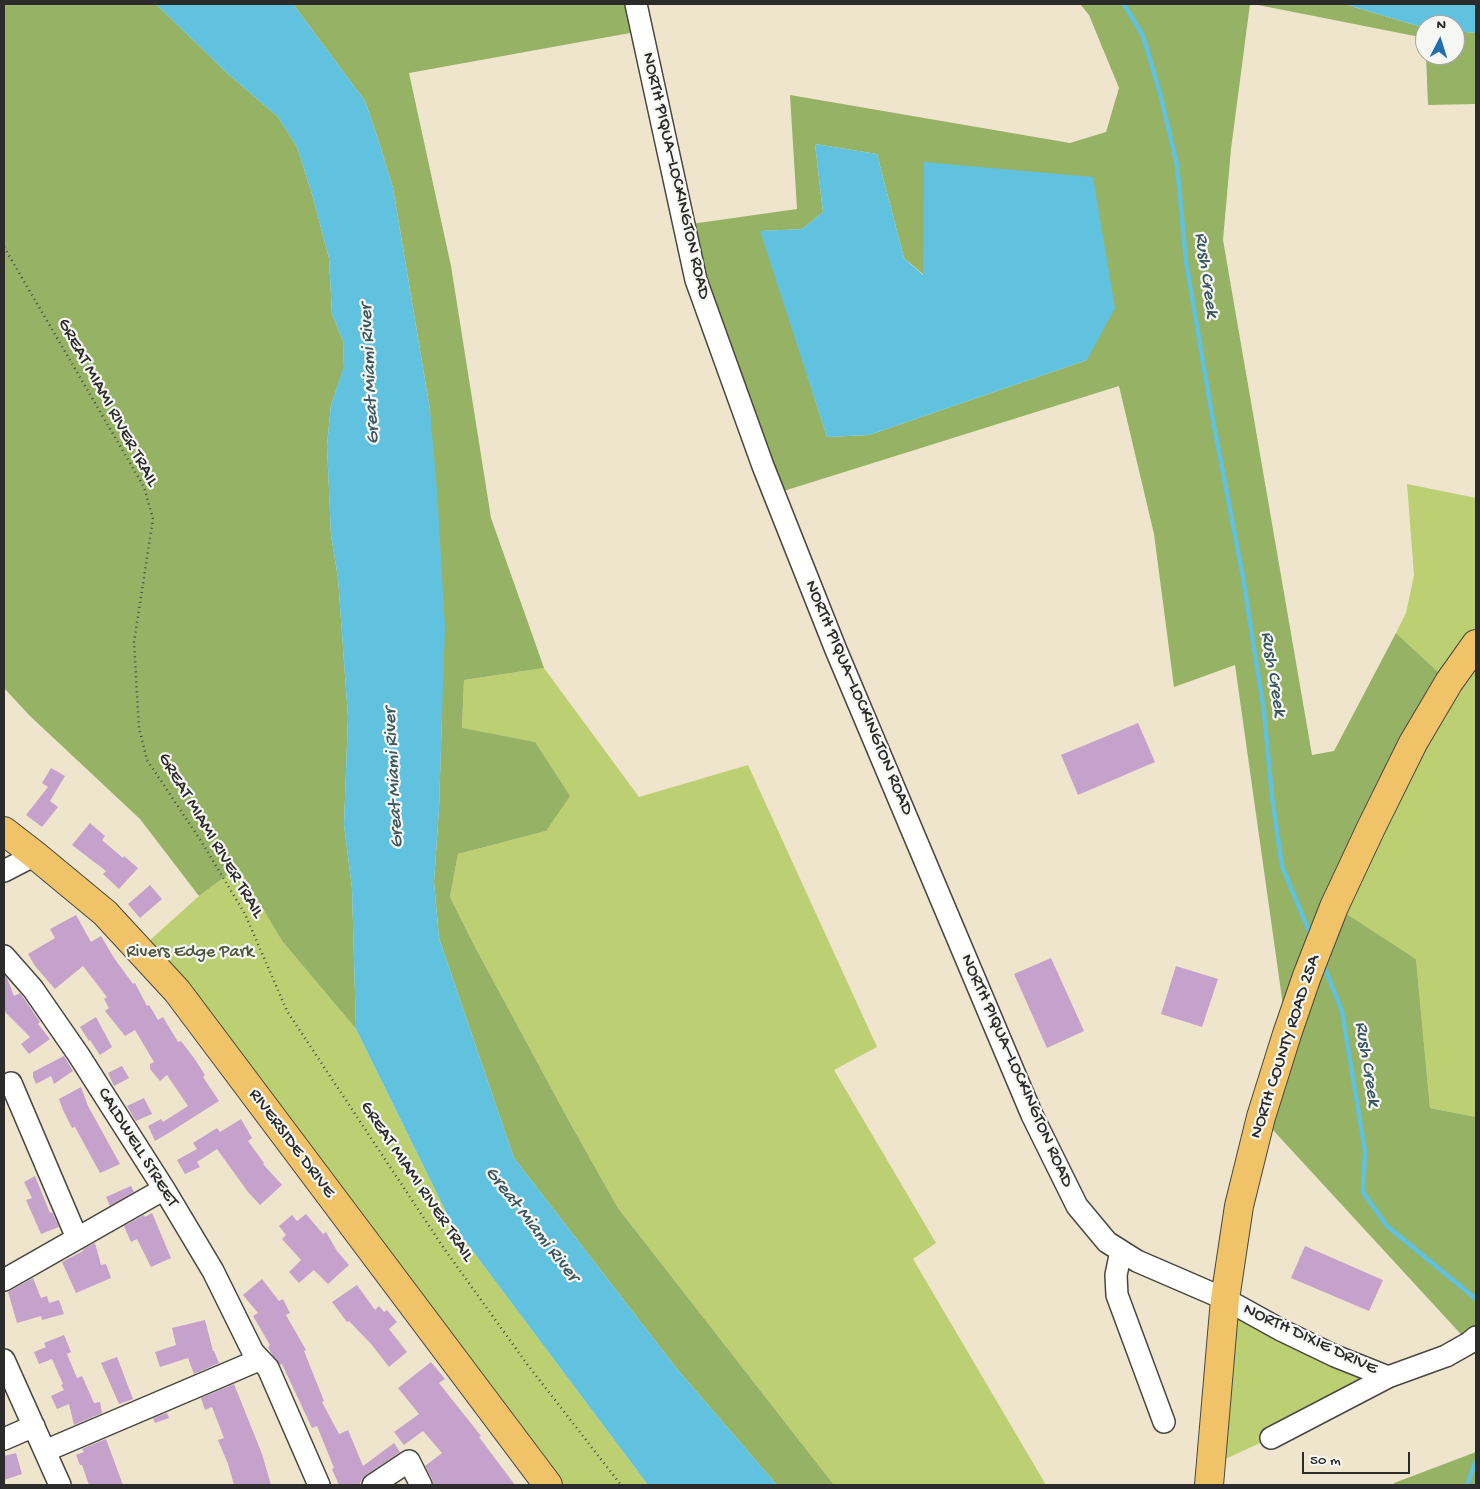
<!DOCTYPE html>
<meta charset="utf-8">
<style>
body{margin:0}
#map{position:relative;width:1480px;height:1489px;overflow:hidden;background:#efe5cc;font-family:"Gochi Hand",sans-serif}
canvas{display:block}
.frame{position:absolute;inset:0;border:5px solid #2b2b2b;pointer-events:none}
.north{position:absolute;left:1415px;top:15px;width:50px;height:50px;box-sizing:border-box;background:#f6f6f2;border:1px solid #a5a5a2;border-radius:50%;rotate:5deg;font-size:14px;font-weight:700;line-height:20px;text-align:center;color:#2b2b2b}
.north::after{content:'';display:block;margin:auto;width:18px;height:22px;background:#1f6fb2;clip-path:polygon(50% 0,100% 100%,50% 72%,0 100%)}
.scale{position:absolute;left:1302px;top:1452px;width:108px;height:22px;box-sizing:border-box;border:2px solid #2b2b2b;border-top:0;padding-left:6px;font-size:15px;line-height:18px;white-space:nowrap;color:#2b2b2b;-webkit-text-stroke:4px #f6f6f2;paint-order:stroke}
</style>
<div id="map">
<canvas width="1480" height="1489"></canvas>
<div class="frame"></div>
<div class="north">N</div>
<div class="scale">50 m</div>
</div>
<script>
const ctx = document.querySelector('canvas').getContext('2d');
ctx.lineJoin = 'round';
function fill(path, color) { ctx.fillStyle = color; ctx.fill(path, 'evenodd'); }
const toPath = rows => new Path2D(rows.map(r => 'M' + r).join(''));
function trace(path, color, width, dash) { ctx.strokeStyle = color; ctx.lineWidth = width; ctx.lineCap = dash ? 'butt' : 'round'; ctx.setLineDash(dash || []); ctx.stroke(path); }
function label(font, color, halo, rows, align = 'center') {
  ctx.font = font + ' "Gochi Hand",sans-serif'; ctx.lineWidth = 4.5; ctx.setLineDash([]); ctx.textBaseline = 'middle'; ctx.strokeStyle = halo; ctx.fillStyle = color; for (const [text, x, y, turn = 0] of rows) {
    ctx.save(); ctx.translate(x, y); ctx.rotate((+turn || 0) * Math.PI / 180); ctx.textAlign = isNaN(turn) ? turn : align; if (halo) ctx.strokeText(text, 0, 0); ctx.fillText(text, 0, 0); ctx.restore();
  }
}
fill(toPath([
 [1407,484,1476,498,1476,1117,1430,1108,1416,959,1334,907,1449,682,1396,633,1406,613,1414,575],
 [544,668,639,797,748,765,877,1047,834,1070,936,1243,913,1259,1046,1485,834,1485,618,1208,569,1121,474,945,450,897,458,854,546,831,535,742,462,729,464,680],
 [238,867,282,941,356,1029,451,1222,648,1485,548,1485,139,950,199,896],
 [1225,1299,1388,1377,1271,1438,1210,1466]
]), '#bcd073');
fill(toPath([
 [4,4,156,4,228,74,278,117,297,147,312,194,329,258,332,314,343,341,344,367,331,405,327,445,331,535,338,578,348,717,344,825,352,889,356,1029,282,941,238,867,199,896,140,819,30,716,4,688],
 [293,4,636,4,641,31,409,73,451,266,491,518,544,668,464,680,462,728,535,742,570,796,546,831,458,854,450,897,474,945,569,1121,618,1208,834,1485,777,1485,677,1369,514,1158,439,938,434,882,439,809,442,715,430,410,393,188,378,139,365,101],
 [1080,4,1250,4,1231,149,1223,240,1312,755,1334,751,1396,633,1449,682,1334,906,1416,959,1430,1108,1476,1117,1476,1354,1469,1343,1261,1117,1287,1034,1235,665,1174,687,1154,534,1119,386,774,494,684,225,797,209,790,95,1070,143,1106,132,1119,88,1089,15],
 [815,144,877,154,904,258,924,275,1087,360,869,435,827,437,761,231,802,229,823,212],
 [1253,4,1344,4,1425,28,1425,38],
 [1455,31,1476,33,1476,104,1428,105,1426,55,1455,55],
 [1476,1452,1476,1485,1394,1485,1394,1483]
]), '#95b265');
fill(toPath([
 [156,4,293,4,365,101,378,139,393,188,430,410,437,489,445,626,439,809,434,882,439,938,514,1158,677,1369,777,1485,648,1485,451,1222,356,1029,352,889,344,825,348,717,338,578,331,535,327,445,331,405,344,366,343,341,332,314,329,258,312,194,297,147,278,117,228,74],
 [1344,4,1476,4,1476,33,1455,31,1455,25,1425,25,1425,28],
 [815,144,877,154,904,258,923,275,924,162,1093,177,1115,308,1087,360,869,435,827,437,760,231,802,229,823,212]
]), '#60c2de');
trace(toPath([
 [1124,4,1143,36,1160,93,1177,165,1186,261,1212,415,1243,577,1264,711,1272,797,1282,866,1311,936],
 [1323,964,1342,1011,1365,1151,1363,1192,1387,1226,1476,1299],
 [1467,1485,1476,1461]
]), '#60c2de', 4.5);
fill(toPath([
 [1138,723,1155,762,1078,795,1061,755],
 [51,768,65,776,50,801,58,807,42,827,26,815,48,787,42,783],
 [90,823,105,836,102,840,123,858,124,856,138,868,119,889,103,874,106,871,72,845],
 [150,885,162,899,140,918,128,904],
 [76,915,91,942,101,936,114,958,133,984,135,983,147,1006,149,1005,158,1020,163,1017,178,1042,181,1041,194,1058,205,1075,203,1077,219,1101,167,1134,155,1141,148,1126,161,1119,163,1122,188,1106,167,1075,160,1081,150,1069,150,1064,154,1062,135,1030,125,1036,105,1011,109,1008,104,999,107,997,83,966,55,989,35,966,28,954,55,938,50,929],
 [1051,958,1084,1031,1047,1048,1014,974],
 [1176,966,1218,979,1202,1027,1161,1014],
 [4,975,7,978,14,996,20,993,23,997,40,1022,38,1024,50,1039,29,1054,21,1044,30,1037,6,1013,4,1008],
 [96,1017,112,1047,100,1055,90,1040,89,1041,80,1027],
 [64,1056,73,1071,54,1084,51,1076,36,1084,33,1077,33,1072],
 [122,1066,129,1078,114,1086,108,1073],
 [81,1087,88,1106,120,1164,100,1173,75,1127,72,1128,63,1110,59,1099],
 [144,1098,152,1114,136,1121,127,1106],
 [241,1119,252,1138,248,1141,264,1163,263,1164,282,1185,260,1205,248,1192,217,1149,197,1162,200,1167,185,1174,177,1160,197,1149,193,1143,217,1128,220,1132],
 [35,1176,50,1213,52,1212,59,1227,41,1234,26,1200,32,1198,24,1182],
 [131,1186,134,1192,110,1206,106,1197],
 [152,1213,171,1258,151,1267,137,1239,131,1242,124,1226,144,1215,145,1217],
 [306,1214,323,1234,326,1232,337,1251,349,1265,328,1284,314,1270,299,1283,289,1272,301,1260,282,1239,286,1235,279,1226,292,1215,297,1221],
 [95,1243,101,1265,106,1264,111,1278,76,1293,62,1262,83,1251,83,1249],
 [1305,1246,1383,1280,1369,1311,1291,1278],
 [33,1278,41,1298,47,1296,49,1303,59,1300,64,1314,42,1320,41,1316,17,1323,8,1292],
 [262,1279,279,1301,283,1299,290,1313,286,1315,306,1350,304,1351,324,1401,322,1402,339,1434,348,1430,363,1466,394,1443,400,1452,366,1475,362,1479,359,1485,339,1485,332,1469,334,1468,317,1426,312,1428,282,1364,280,1365,273,1356,268,1347,270,1345,253,1316,258,1313,243,1295],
 [357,1285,375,1310,379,1306,384,1312,387,1310,397,1322,389,1329,407,1352,389,1367,372,1345,349,1321,347,1322,332,1302],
 [205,1320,213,1351,214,1351,219,1363,194,1374,188,1358,160,1367,155,1352,176,1345,172,1328],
 [64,1335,71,1352,67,1354,77,1378,82,1376,94,1403,100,1402,102,1413,74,1425,69,1404,57,1409,51,1396,64,1390,61,1385,63,1384,52,1359,39,1364,34,1352,46,1347,44,1343],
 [117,1357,133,1399,119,1404,101,1363],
 [431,1362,445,1379,439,1383,481,1436,479,1437,515,1485,433,1485,432,1479,425,1466,442,1453,423,1431,404,1445,394,1432,419,1414,398,1388],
 [234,1384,262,1454,271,1485,234,1485,228,1464,218,1440,224,1438,212,1407,205,1410,201,1398],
 [167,1413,169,1418,155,1423,153,1418],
 [106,1439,123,1485,89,1485,82,1465,80,1465,76,1455,84,1452,82,1449],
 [16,1453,22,1474,4,1480,4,1456]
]), '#c4a2cb');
const minor = toPath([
 [636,4,696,280,763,466,836,650,1032,1115,1077,1206,1107,1242,1137,1261,1225,1299,1281,1330,1335,1356,1388,1377,1446,1356,1469,1343,1476,1337],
 [4,871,35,855],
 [4,956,33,989,78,1054,164,1189,213,1271,253,1352,268,1368,319,1485],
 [11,1083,77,1238],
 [1121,1251,1116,1275,1117,1295,1164,1422],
 [4,1280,164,1189],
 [4,1360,60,1485],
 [1271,1438,1388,1377],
 [4,1439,34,1426],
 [45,1451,254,1362],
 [373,1485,409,1461,421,1485]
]);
const major = toPath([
 [4,831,35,855,105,913,177,991,548,1485],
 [1209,1485,1225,1299,1239,1206,1261,1117,1287,1034,1307,976,1334,907,1371,828,1413,743,1449,682,1476,644]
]);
trace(minor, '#484743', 24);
trace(major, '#484743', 30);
trace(toPath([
 [4,247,144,487,153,519,134,642,139,728,147,760,201,841,245,914,287,1011,443,1247,527,1364,621,1485]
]), '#484743', 2.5, [1, 4]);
trace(minor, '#fff', 21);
trace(major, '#f0c369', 28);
label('18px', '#2b2b2b', '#f6f6f2', [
 ["NORTH PIQUA–LOCKINGTON ROAD",675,176,77],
 ["GREAT MIAMI RIVER TRAIL",107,403,61],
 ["NORTH PIQUA–LOCKINGTON ROAD",858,698,67],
 ["GREAT MIAMI RIVER TRAIL",210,836,59],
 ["NORTH COUNTY ROAD 25A",1286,1047,-72],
 ["NORTH PIQUA–LOCKINGTON ROAD",1016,1071,66],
 ["RIVERSIDE DRIVE",291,1144,53],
 ["CALDWELL STREET",137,1148,58],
 ["GREAT MIAMI RIVER TRAIL",416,1182,56],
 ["NORTH DIXIE DRIVE",1310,1340,25]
]);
label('18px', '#4f543d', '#f6f6f2', [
 ["Rivers Edge Park",190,953]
]);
label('italic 19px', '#3b5861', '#f6f6f2', [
 ["Rush Creek",1205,275,82],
 ["Great Miami River",371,374,-93],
 ["Rush Creek",1272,674,81],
 ["Great Miami River",395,778,-93],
 ["Rush Creek",1366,1064,81],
 ["Great Miami River",531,1225,52]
]);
</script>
